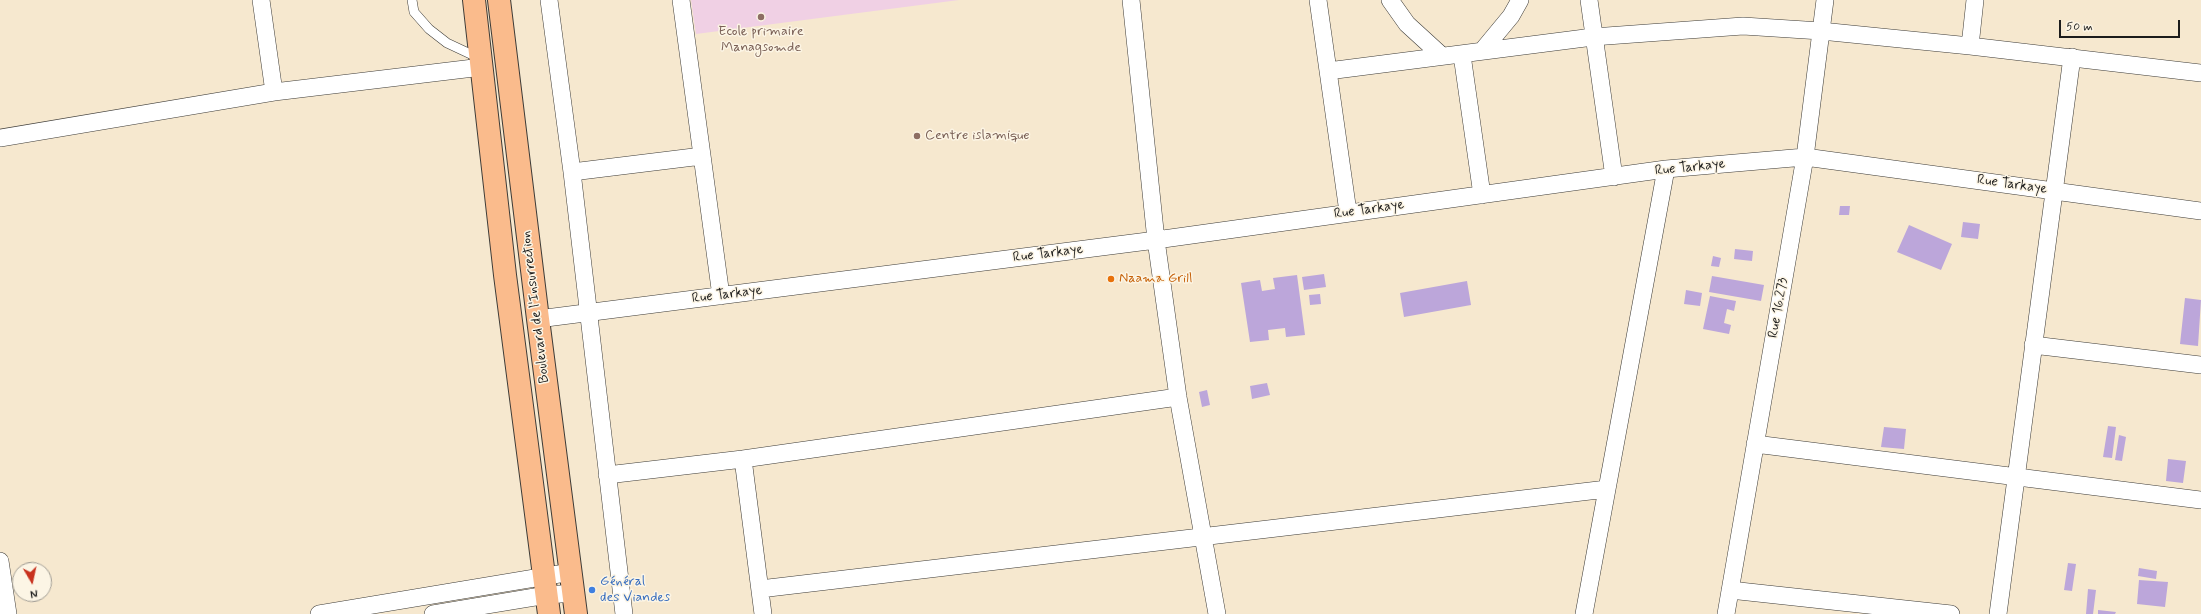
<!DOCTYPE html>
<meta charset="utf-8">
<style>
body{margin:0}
#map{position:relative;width:2201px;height:614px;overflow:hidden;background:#f6e8cf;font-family:Mynerve,sans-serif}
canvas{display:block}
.north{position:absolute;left:12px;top:562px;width:40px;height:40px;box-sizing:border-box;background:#fcf5e5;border:1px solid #a29e95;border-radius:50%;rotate:171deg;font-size:11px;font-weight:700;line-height:16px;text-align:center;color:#1c1c1c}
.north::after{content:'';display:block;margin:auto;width:14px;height:18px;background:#c8321e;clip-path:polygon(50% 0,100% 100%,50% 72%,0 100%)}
.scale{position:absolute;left:2059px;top:20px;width:121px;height:18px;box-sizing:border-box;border:2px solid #1c1c1c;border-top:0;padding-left:5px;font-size:12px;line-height:14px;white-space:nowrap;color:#1c1c1c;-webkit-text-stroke:3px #fcf5e5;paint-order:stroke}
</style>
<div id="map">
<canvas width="2201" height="614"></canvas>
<div class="north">N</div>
<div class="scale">50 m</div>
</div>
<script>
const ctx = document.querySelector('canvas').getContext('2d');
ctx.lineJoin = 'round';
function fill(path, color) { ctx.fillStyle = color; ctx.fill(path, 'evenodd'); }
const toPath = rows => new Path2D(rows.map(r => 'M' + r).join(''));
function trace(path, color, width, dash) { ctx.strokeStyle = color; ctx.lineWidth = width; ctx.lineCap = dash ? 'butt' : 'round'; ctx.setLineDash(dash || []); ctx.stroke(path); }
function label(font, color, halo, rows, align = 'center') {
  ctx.font = font + ' Mynerve,sans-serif'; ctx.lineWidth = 3; ctx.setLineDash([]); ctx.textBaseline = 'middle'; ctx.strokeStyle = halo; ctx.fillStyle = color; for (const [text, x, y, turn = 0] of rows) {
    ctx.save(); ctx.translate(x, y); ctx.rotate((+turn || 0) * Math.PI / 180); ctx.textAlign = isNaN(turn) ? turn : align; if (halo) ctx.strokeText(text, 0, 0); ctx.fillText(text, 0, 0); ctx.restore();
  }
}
fill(toPath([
 [691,0,959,0,696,34]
]), '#f0d0e4');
fill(toPath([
 [1840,206,1850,206,1849,215,1839,215],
 [1963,222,1980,224,1978,239,1961,237],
 [1909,225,1952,244,1941,270,1897,252],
 [1735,249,1753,251,1752,261,1734,259],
 [1713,256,1721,258,1719,267,1711,266],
 [1324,274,1326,287,1304,290,1302,277],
 [1297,275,1305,335,1286,337,1285,328,1268,330,1269,340,1250,342,1241,283,1260,280,1262,291,1275,289,1273,278],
 [1712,276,1764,285,1761,301,1709,292],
 [1467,281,1471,305,1404,317,1400,293],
 [1686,290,1702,293,1700,306,1684,304],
 [1320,294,1321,304,1310,305,1309,295],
 [1710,296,1736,301,1734,311,1727,309,1724,323,1731,325,1729,334,1703,329],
 [2185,298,2201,300,2198,346,2180,344],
 [1267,383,1270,395,1252,399,1250,386],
 [1207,390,1210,405,1202,407,1199,392],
 [2108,426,2116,427,2112,458,2103,457],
 [1884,427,1906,429,1904,449,1881,447],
 [2119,435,2126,437,2122,461,2115,460],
 [2168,459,2186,461,2183,483,2166,481],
 [2068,563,2076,564,2072,591,2064,590],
 [2139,568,2157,571,2156,579,2138,576],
 [2139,580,2168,582,2165,607,2137,604],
 [2088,589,2096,590,2093,614,2086,614],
 [2098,610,2116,612,2115,614,2098,614]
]), '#bca6da');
const lane = toPath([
 [412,0,414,12,429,29,447,43,479,58]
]);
const street = toPath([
 [261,0,274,92],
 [549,0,572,172,624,614],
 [681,0,721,296],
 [1131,0,1156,240,1178,397,1217,614],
 [1318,0,1348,212],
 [1390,0,1407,24,1442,56],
 [1589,0,1614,177],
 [1970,46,1975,0],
 [1482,51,1511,16,1520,0],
 [1462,55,1482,195],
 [1328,71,1593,37,1743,26,1821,31,1970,46,2201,73],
 [0,138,274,92,482,67],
 [572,172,702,156],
 [538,319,1156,240,1666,169,1805,157,2201,211],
 [2033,345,2201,365],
 [1755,444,2201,500],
 [743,459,763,614],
 [607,475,743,459,1178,397],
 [0,561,8,614],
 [760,589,1607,489],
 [1730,590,1951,614],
 [319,614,571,572],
 [433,614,547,595,574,593],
 [1584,614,1666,169],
 [1726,614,1805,157,1825,0],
 [1998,614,2072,57]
]);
const primary = toPath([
 [474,0,505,275,549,614],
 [499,0,538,319,576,614]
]);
trace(lane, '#3d3b37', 10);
trace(street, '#3d3b37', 18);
trace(primary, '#3d3b37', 24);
trace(lane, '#fff', 9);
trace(street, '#fff', 17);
trace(primary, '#fabb8c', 22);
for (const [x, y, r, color] of [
 [761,17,4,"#8d6e63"],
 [917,136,4,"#8d6e63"],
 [1111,279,4,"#e8710a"],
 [592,590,4,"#3f7fe0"]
]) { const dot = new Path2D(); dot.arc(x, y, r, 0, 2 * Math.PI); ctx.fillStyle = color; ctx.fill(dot); trace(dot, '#fcf5e5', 1.5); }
label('14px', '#785e54', '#fcf5e5', [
 ["Ecole primaire",761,32],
 ["Managsomde",761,48],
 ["Centre islamique",925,136,"left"]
]);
label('14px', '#1c1c1c', '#fcf5e5', [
 ["Rue Tarkaye",1690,168,-6],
 ["Rue Tarkaye",2012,185,8],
 ["Rue Tarkaye",1369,210,-8],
 ["Rue Tarkaye",1048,254,-7],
 ["Rue Tarkaye",727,295,-7],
 ["Boulevard de l'Insurrection",536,307,-97],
 ["Rue 16.273",1779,308,-80]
]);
label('14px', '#c56008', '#fcf5e5', [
 ["Naama Grill",1119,279]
], 'left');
label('14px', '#366cbe', '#fcf5e5', [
 ["Général",600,582],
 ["des Viandes",600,598]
], 'left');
</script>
